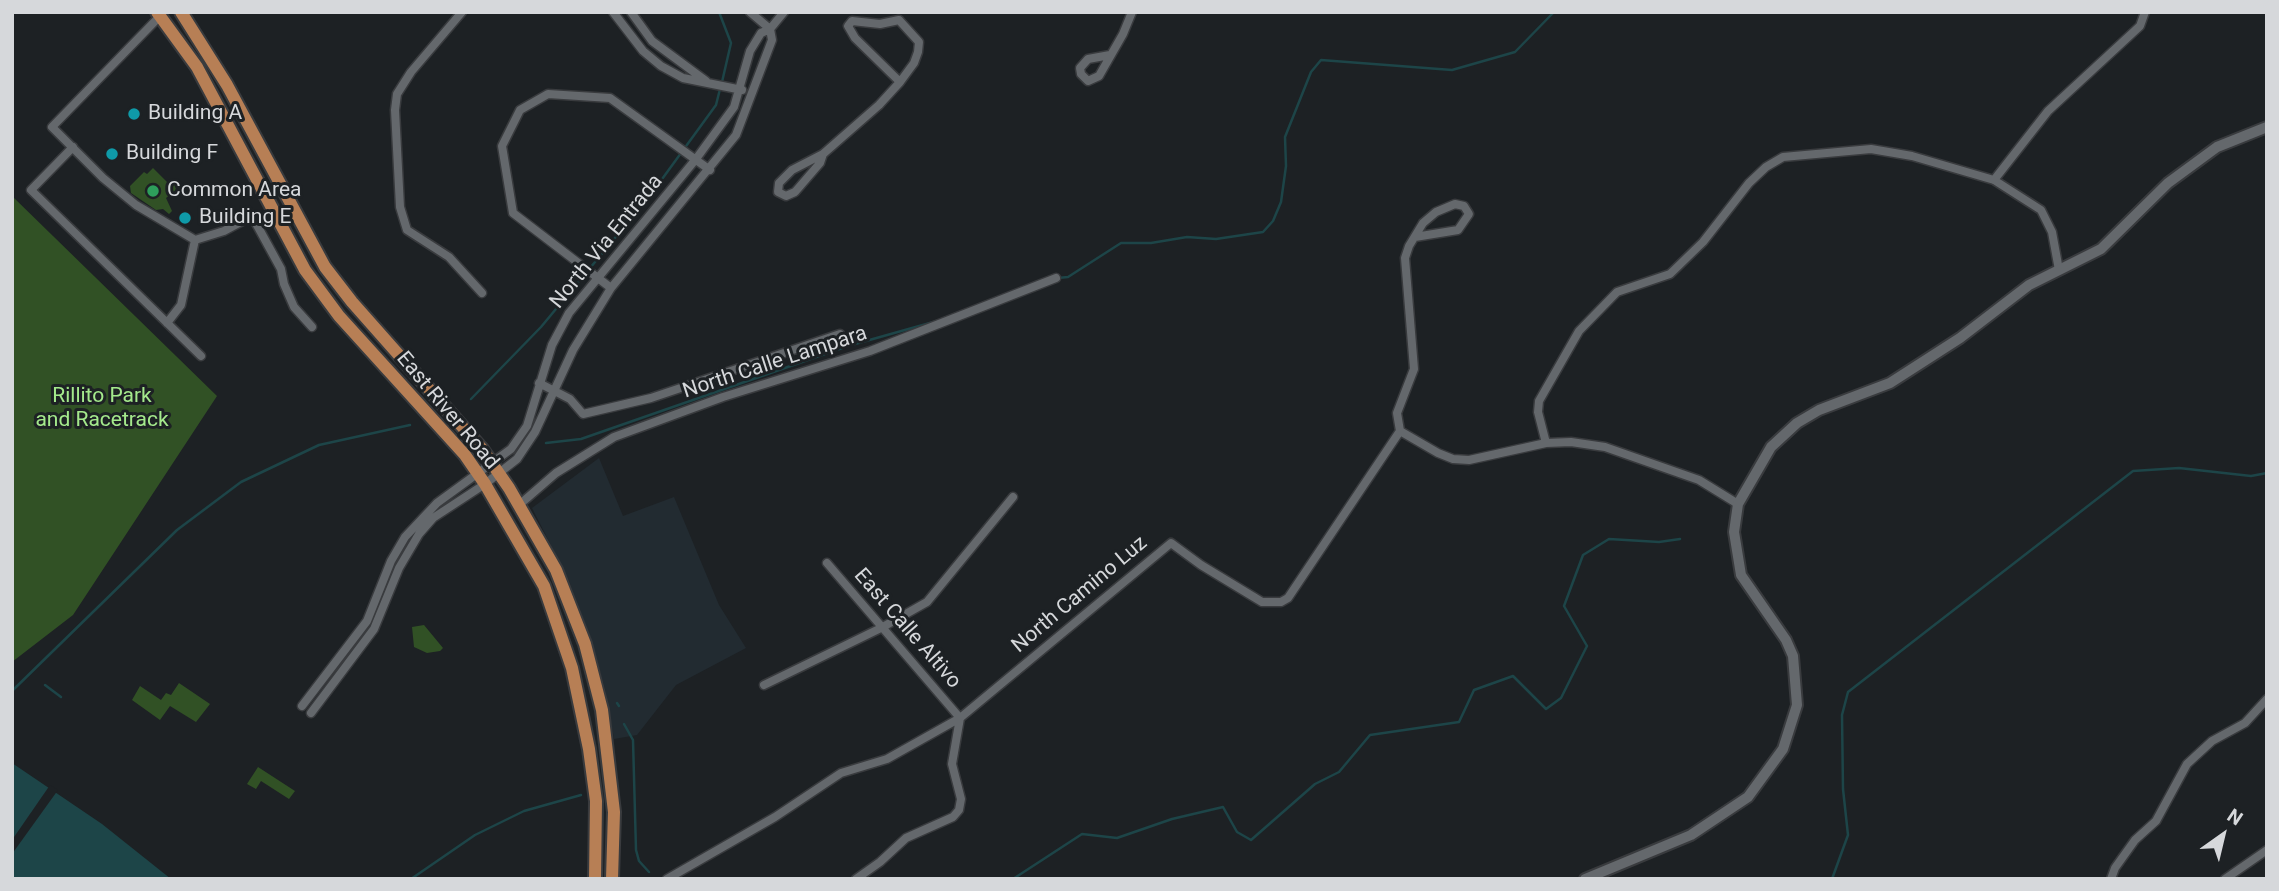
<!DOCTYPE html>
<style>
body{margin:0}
#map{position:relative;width:2279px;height:891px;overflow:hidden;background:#1d2124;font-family:Roboto,sans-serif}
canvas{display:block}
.frame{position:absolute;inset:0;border:14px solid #d6d8db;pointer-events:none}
.north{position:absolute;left:2188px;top:800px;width:70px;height:70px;-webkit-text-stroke:5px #1d2124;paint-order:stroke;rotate:34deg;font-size:19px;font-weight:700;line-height:28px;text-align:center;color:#d6d8db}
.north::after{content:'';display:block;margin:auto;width:24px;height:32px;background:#d6d8db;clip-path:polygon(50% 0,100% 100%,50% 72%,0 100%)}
</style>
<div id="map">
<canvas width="2279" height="891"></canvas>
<div class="frame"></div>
<div class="north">N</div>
</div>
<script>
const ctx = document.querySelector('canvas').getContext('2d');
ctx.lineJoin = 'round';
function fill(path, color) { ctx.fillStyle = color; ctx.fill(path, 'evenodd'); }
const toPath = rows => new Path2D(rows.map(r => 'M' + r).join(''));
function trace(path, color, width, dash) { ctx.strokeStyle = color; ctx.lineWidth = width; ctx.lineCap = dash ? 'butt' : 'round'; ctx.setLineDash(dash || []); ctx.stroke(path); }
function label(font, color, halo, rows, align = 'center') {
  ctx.font = font + ' Roboto,sans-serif'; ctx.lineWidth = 6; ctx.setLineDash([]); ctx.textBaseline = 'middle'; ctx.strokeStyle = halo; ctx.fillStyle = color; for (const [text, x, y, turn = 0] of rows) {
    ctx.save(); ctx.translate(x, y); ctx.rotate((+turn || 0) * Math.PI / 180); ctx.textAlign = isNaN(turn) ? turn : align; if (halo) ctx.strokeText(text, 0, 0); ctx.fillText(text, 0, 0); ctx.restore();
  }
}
fill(toPath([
 [599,458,623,516,674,497,719,605,746,648,676,685,637,735,614,739,605,689,590,636,569,581,532,508]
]), '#222b31');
fill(toPath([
 [153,168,169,184,175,178,176,190,166,198,172,211,169,214,163,209,156,210,131,193,130,186,144,172,147,174],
 [12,196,217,396,73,615,12,662],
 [424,625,443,648,440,651,427,653,414,647,412,627],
 [179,683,210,704,196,722,170,706,160,720,132,700,140,686,161,700,166,693,171,695],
 [258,767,295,791,289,799,261,781,256,789,247,784]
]), '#315125');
fill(toPath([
 [12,763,102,824,171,879,12,879]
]), '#1d4548');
fill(toPath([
 [50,785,58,790,12,854,12,840]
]), '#1d2124');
trace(toPath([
 [719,12,731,43,722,82],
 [1058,278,1068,277,1121,243,1151,243,1187,237,1216,239,1263,232,1273,221,1281,202,1286,166,1285,137,1311,72,1321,60,1452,70,1515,52,1554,12],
 [471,399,541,327,649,197,716,105,720,89],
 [546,443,581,439,848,346,937,321],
 [45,685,61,697],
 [12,691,177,530,241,482,319,445,410,425],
 [617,703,619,706],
 [624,724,633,740,636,850,639,861,649,872],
 [411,879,475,835,524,811,581,795],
 [1013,879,1082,834,1117,838,1172,819,1223,807,1237,832,1251,840,1315,784,1339,772,1370,735,1459,722,1474,690,1513,676,1546,709,1561,698,1587,646,1564,606,1583,555,1609,539,1659,542,1680,539],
 [1832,879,1848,835,1843,789,1842,715,1848,692,2133,471,2179,468,2251,476,2267,473]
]), '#1d4548', 2.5);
const street = toPath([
 [462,12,411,72,397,94,395,110,400,207,407,230,449,257,482,293],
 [613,12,643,51,661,66,683,78,742,90],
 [631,12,652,41,706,81],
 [750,12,770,29,784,12],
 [162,14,52,127,103,178,136,205,195,240,224,231,252,216,281,269,284,284,294,307,312,327],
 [1110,55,1088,59,1080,68,1081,74,1088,81,1099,76,1123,34,1132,12],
 [73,147,31,190,201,356],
 [823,154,820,163,795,192,786,196,778,192,779,183,792,170,823,154,879,105,900,82,914,63,918,52,919,42,899,20,880,24,852,21,848,26,855,38,900,82],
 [1994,180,2048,111,2140,26,2145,12],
 [611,288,513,213,502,146,520,110,548,94,610,98,710,170],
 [167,323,181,305,195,240],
 [539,383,570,399,583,414,651,398,840,334],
 [1400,431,1438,453,1453,459,1469,460,1546,443,1571,442,1605,447,1699,480,1738,504],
 [1400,431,1397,413,1414,369,1405,258,1409,246,1423,223,1436,212,1455,204,1464,206,1469,214,1458,230,1415,237],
 [1546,443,1538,412,1539,401,1579,331,1617,292,1670,274,1703,242,1749,183,1766,167,1783,157,1871,149,1912,156,1994,180,2041,210,2052,232,2059,270],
 [519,505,556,473,614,437,723,397,870,351,1056,278],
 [827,563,960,718,952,764,961,799,959,810,953,817,906,838,880,862,856,879],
 [764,685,881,628,927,602,1013,497],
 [302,706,367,621,391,561,405,537,437,503,511,449,527,426,552,345,569,313,696,159,734,107,750,51,761,33,770,29,772,40,736,135,611,288,573,350,535,432,517,459,485,484,433,518,419,534,399,568,374,629,311,713],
 [667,879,775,817,841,773,887,759,960,718,1171,543,1201,565,1262,602,1281,602,1288,598,1400,431],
 [2111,879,2115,868,2135,840,2156,821,2187,764,2212,741,2245,723,2267,699],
 [2225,879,2267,850]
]);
const secondary = toPath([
 [1585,879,1691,835,1748,797,1783,749,1797,705,1793,656,1786,640,1741,575,1734,532,1738,504,1771,447,1797,423,1819,410,1890,383,1960,338,2029,285,2101,249,2168,183,2217,147,2267,127]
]);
const primary = toPath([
 [157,12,197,67,305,270,339,316,465,455,485,484,544,586,572,668,589,749,596,801,595,879],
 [181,12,227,85,325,267,352,302,482,449,509,488,556,570,585,644,602,710,614,812,612,879]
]);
trace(street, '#393b3e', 11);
trace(secondary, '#393b3e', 14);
trace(primary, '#393b3e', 16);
trace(street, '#64686c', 8);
trace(secondary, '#64686c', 10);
trace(primary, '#b77f55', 12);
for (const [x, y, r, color] of [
 [134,114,7,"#0f9aa8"],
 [112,154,7,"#0f9aa8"],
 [153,191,7,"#2e9e5b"],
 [185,218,7,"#0f9aa8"]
]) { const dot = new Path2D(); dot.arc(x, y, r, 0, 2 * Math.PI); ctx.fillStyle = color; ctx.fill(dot); trace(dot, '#1d2124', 2.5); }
label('21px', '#d6d8db', '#1d2124', [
 ["Building A",148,114],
 ["Building F",126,154],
 ["Common Area",167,191],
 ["Building E",199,218]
], 'left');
label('21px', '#d6d8db', '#1d2124', [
 ["North Via Entrada",607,242,-51],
 ["North Calle Lampara",775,363,-18],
 ["East River Road",447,411,50],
 ["North Camino Luz",1080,595,-40],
 ["East Calle Altivo",907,629,49]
]);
label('21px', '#a4e98c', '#1d2124', [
 ["Rillito Park",102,397],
 ["and Racetrack",102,421]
]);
</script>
